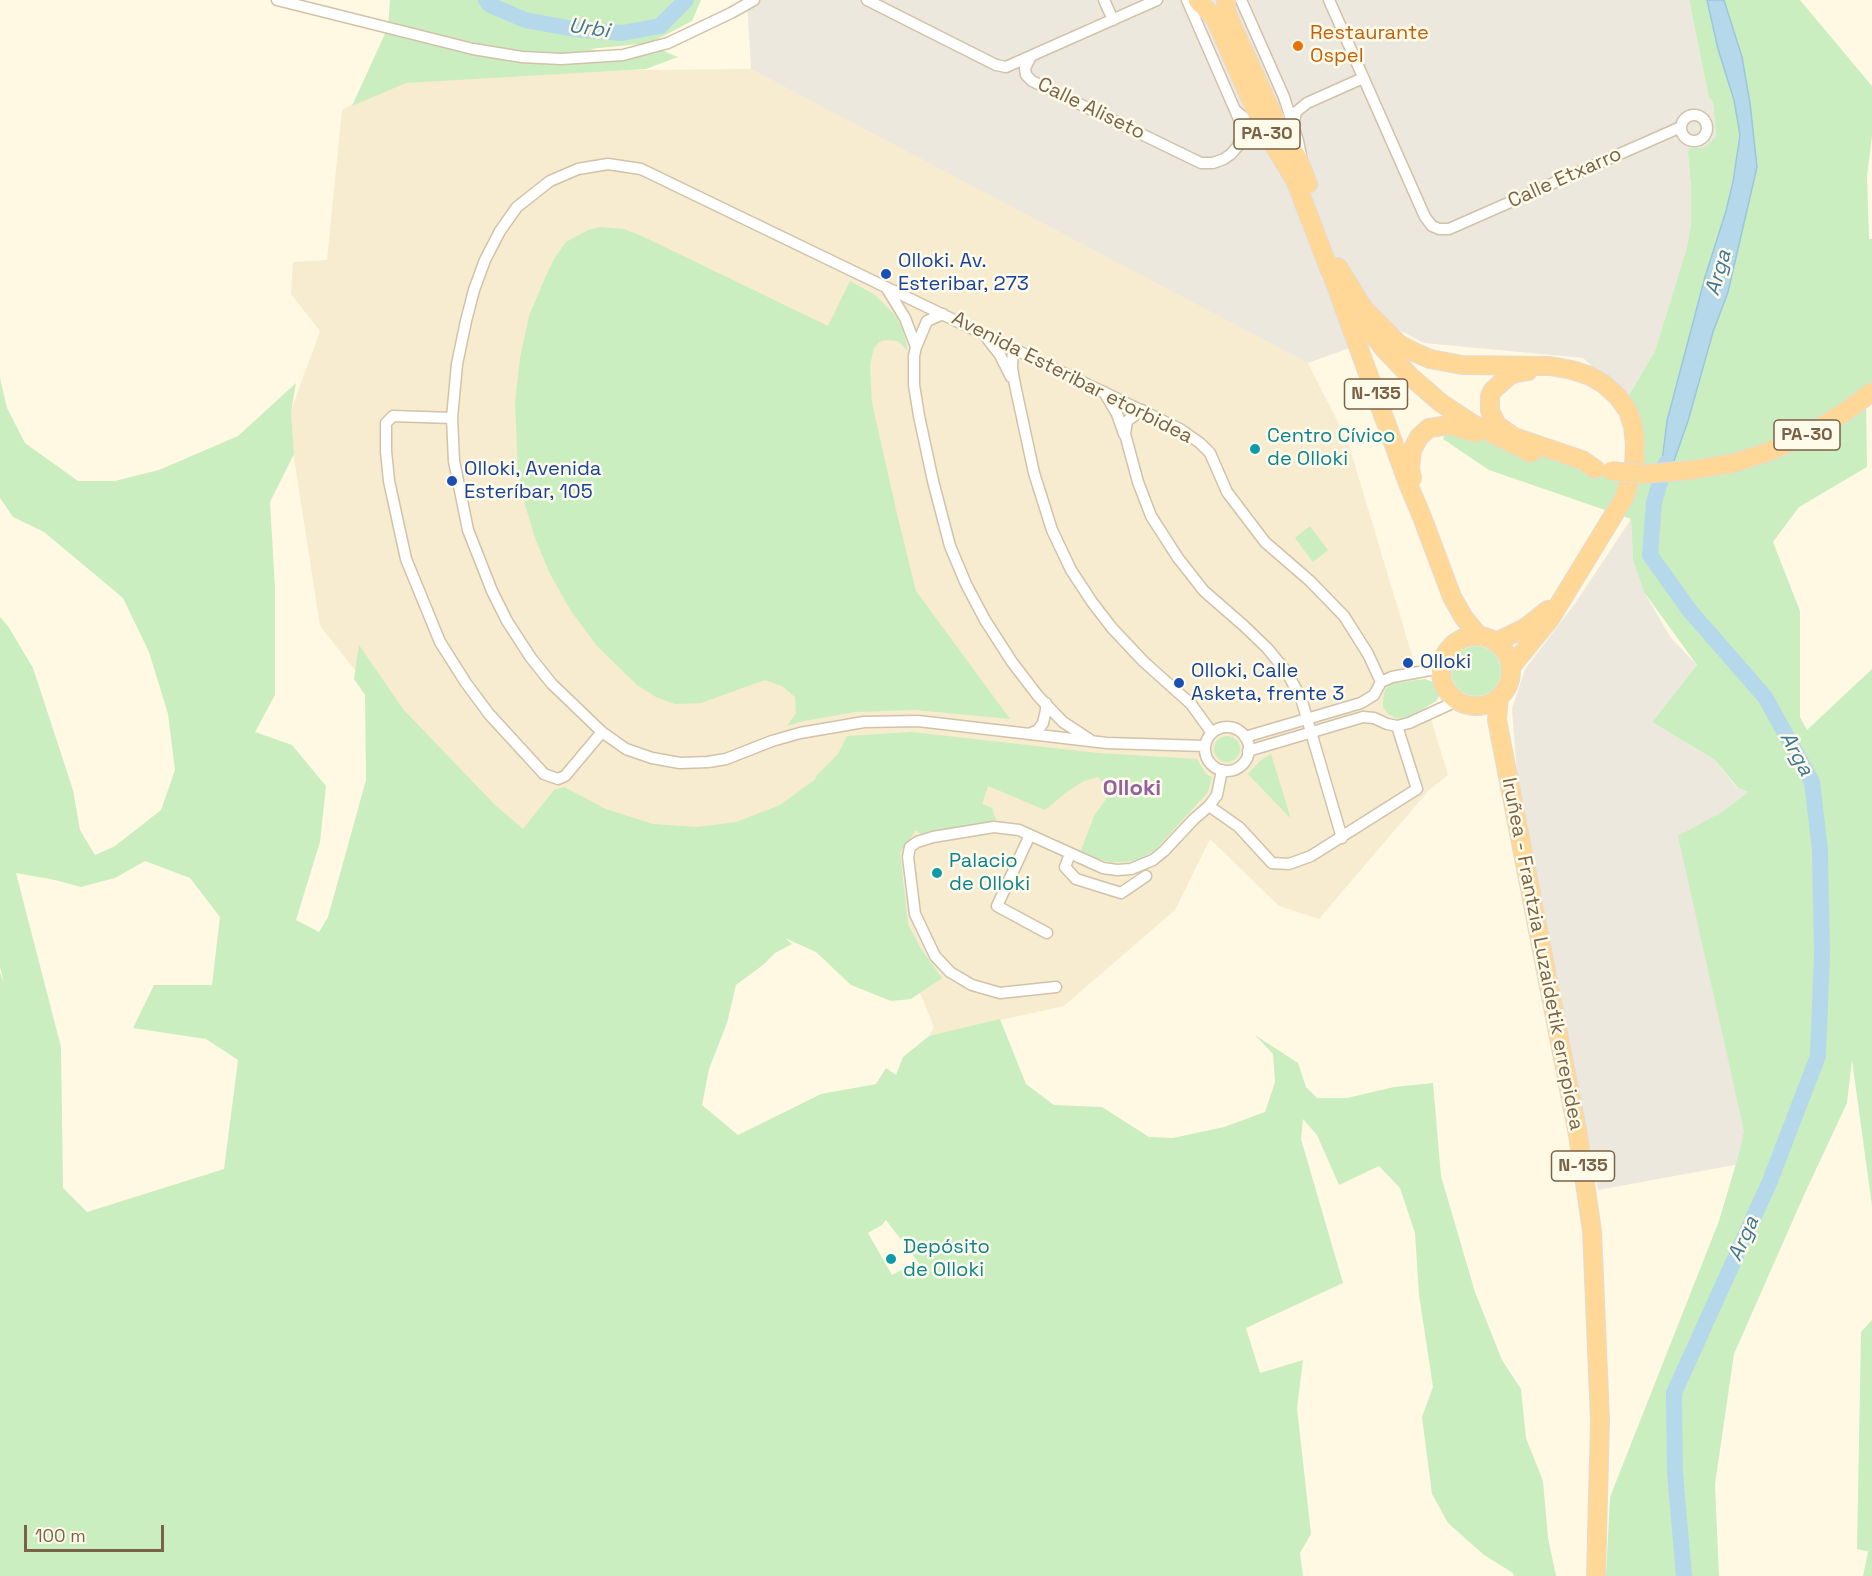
<!DOCTYPE html>
<meta charset="utf-8">
<style>
body{margin:0}
#map{position:relative;width:1872px;height:1576px;overflow:hidden;background:#fff9e3;font-family:"Space Grotesk",sans-serif}
canvas{display:block}
.scale{position:absolute;left:24px;top:1525px;width:140px;height:27px;box-sizing:border-box;border:3px solid #7a6246;border-top:0;padding-left:8px;font-size:18px;line-height:21px;white-space:nowrap;color:#7a6246;-webkit-text-stroke:4px #fffbeb;paint-order:stroke}
</style>
<div id="map">
<canvas width="1872" height="1576"></canvas>
<div class="scale">100 m</div>
</div>
<script>
const ctx = document.querySelector('canvas').getContext('2d');
ctx.lineJoin = 'round';
function fill(path, color) { ctx.fillStyle = color; ctx.fill(path, 'evenodd'); }
const toPath = rows => new Path2D(rows.map(r => 'M' + r).join(''));
function trace(path, color, width, dash) { ctx.strokeStyle = color; ctx.lineWidth = width; ctx.lineCap = dash ? 'butt' : 'round'; ctx.setLineDash(dash || []); ctx.stroke(path); }
function label(font, color, halo, rows, align = 'center') {
  ctx.font = font + ' "Space Grotesk",sans-serif'; ctx.lineWidth = 5; ctx.setLineDash([]); ctx.textBaseline = 'middle'; ctx.strokeStyle = halo; ctx.fillStyle = color; for (const [text, x, y, turn = 0] of rows) {
    ctx.save(); ctx.translate(x, y); ctx.rotate((+turn || 0) * Math.PI / 180); ctx.textAlign = isNaN(turn) ? turn : align; if (halo) ctx.strokeText(text, 0, 0); ctx.fillText(text, 0, 0); ctx.restore();
  }
}
fill(toPath([
 [751,69,960,177,1308,363,1348,442,1448,775,1429,790,1319,919,1279,906,1210,839,1175,910,1064,1006,929,1036,934,1027,865,860,503,857,320,626,288,419,320,331,291,294,293,262,327,260,342,110,408,72]
]), '#f7ecd0');
fill(toPath([
 [747,0,1689,0,1709,98,1713,102,1716,136,1707,146,1688,154,1691,187,1691,224,1687,247,1655,351,1628,397,1624,395,1583,358,1424,343,1354,307,1350,348,1308,363,751,69],
 [1631,519,1633,560,1644,592,1671,638,1697,665,1652,722,1715,760,1737,788,1748,792,1722,812,1751,1162,1598,1190,1517,774,1512,709,1525,669,1576,602]
]), '#ede8de');
fill(toPath([
 [390,0,701,0,692,21,650,43,590,49,623,55,654,47,678,57,646,69,406,83,352,106,388,27],
 [1689,0,1707,0,1718,49,1734,100,1740,135,1733,182,1726,211,1705,277,1667,421,1660,472,1670,472,1688,421,1713,332,1728,291,1757,167,1750,103,1742,57,1724,0,1800,0,1872,86,1872,136,1867,176,1869,239,1872,239,1872,392,1866,397,1867,467,1799,507,1773,542,1800,611,1800,717,1807,730,1872,669,1872,1206,1852,1060,1847,1103,1804,1195,1734,1354,1715,1484,1719,1576,1606,1576,1610,1497,1719,1221,1740,1150,1744,1131,1678,836,1722,812,1748,792,1738,788,1715,760,1652,722,1697,665,1644,592,1633,560,1631,519,1489,470,1443,439,1449,425,1548,458,1595,469,1644,474,1628,397,1655,351,1687,247,1691,224,1691,187,1688,154,1689,148,1700,148,1706,146,1716,136,1713,102,1709,98],
 [601,227,624,229,642,236,828,326,850,281,875,295,896,316,903,330,908,351,898,341,885,340,879,342,874,348,870,365,872,403,898,518,916,591,1010,719,915,710,855,712,804,721,787,726,796,713,795,697,782,686,765,680,701,703,675,704,656,697,637,685,597,646,571,611,550,574,535,538,525,505,518,471,515,403,520,358,529,316,545,278,554,259,566,242,588,230],
 [0,378,7,408,25,443,78,481,115,481,159,470,238,436,296,383,291,412,294,454,270,502,275,588,275,695,255,732,292,745,326,786,320,842,296,920,319,932,328,917,366,780,365,695,354,679,359,645,403,709,494,804,523,829,554,790,564,787,606,809,653,824,697,827,736,822,780,805,817,778,815,777,838,754,847,736,912,732,1098,753,1197,759,1206,774,1212,777,1208,792,1156,849,1139,860,1124,862,1110,862,1080,853,1094,816,1111,792,1098,777,1084,781,1068,791,1045,810,988,786,982,804,992,808,996,820,921,834,916,830,900,853,908,924,921,949,942,978,911,999,891,1001,851,985,816,952,785,938,792,944,775,953,763,965,736,985,727,1023,709,1069,702,1105,738,1135,821,1094,876,1084,886,1068,896,1075,903,1057,929,1036,1000,1019,1026,1084,1054,1105,1102,1107,1149,1137,1173,1138,1224,1127,1265,1112,1275,1082,1273,1054,1255,1035,1298,1063,1306,1087,1317,1098,1347,1098,1394,1087,1433,1083,1441,1176,1475,1292,1502,1360,1521,1389,1526,1438,1543,1481,1548,1538,1556,1576,1514,1576,1513,1573,1484,1555,1448,1523,1432,1494,1422,1417,1433,1387,1419,1295,1415,1233,1400,1188,1379,1166,1339,1185,1317,1135,1303,1119,1301,1139,1343,1283,1246,1328,1260,1373,1303,1360,1297,1408,1311,1534,1300,1553,1303,1576,0,1576,0,973,4,982,0,967,0,617,8,626,33,668,73,790,80,830,95,855,115,846,161,810,175,770,168,714,149,652,123,598,44,532,13,517,0,498],
 [145,861,190,878,220,917,212,985,154,985,133,1028,206,1039,238,1060,224,1169,87,1212,63,1188,61,1047,16,873,55,880,81,887,115,878],
 [886,1220,921,1266,905,1268,892,1275,868,1233,882,1225],
 [1310,526,1328,550,1313,562,1295,538],
 '1451 671a25 25 0 1 1 50 0a25 25 0 1 1-50 0Z',
 [1425,679,1433,682,1439,695,1438,699,1435,702,1408,717,1396,718,1388,714,1383,707,1383,698,1385,690,1390,684],
 '1214 749a13 13 0 1 1 26 0a13 13 0 1 1-26 0Z',
 [1271,754,1291,819,1248,774,1261,760],
 [1872,1320,1872,1576,1863,1576,1868,1552,1870,1552,1857,1549,1861,1332]
]), '#caeec0');
const water = toPath([
 [1707,0,1724,0,1742,57,1750,103,1757,167,1728,292,1713,332,1688,421,1670,472,1659,485,1667,421,1705,277,1726,211,1733,182,1740,135,1734,100,1718,49,1707,0]
]);
fill(water, '#b5d9ea');
trace(water, '#9ac7dd', 1.5);
trace(toPath([
 [486,0,490,5,525,20,574,29,622,33,660,26,686,0],
 [1666,463,1654,502,1650,555,1690,611,1765,697,1812,782,1820,850,1822,955,1818,1056,1770,1181,1674,1393,1675,1473,1684,1576]
]), '#b5d9ea', 16);
const minor = toPath([
 [277,0,473,49,522,57,561,59,623,55,668,43,731,13,754,0],
 [867,0,996,65,1006,67,1157,0],
 [1104,0,1113,20],
 [1187,0,1235,110,1262,133],
 [1241,0,1284,97,1298,141,1301,156],
 [1329,0,1425,217,1432,226,1439,229,1449,229,1681,127],
 [1031,56,1025,68,1026,75,1032,81,1201,163,1213,163,1224,159,1231,154,1238,146,1241,135,1241,124,1235,110],
 '1681 128a13 13 0 1 1 26 0a13 13 0 1 1-26 0Z',
 [1293,126,1296,112,1307,103,1363,78],
 [886,287,905,318,916,347,914,356,914,385,919,416,933,481,950,546,966,584,985,620,1012,662,1038,696,1063,722,1089,739],
 [986,337,1000,355,1011,377],
 [916,347,927,321,943,314],
 [1013,348,1012,368,1015,385,1034,473,1052,530,1071,570,1092,602,1112,628,1143,661,1191,704,1212,733],
 [1104,392,1117,414,1124,434],
 [1142,410,1127,421,1125,434,1138,482,1151,516,1178,558,1204,591,1243,625,1267,648,1286,671,1301,698,1342,838],
 [452,418,393,416,386,423,386,451,389,481,406,559,440,642,466,683,489,714,544,774,558,779,565,776,602,732],
 '1205 749a22 22 0 1 1 44 0a22 22 0 1 1-44 0Z',
 [1029,734,1038,730,1043,723,1046,710,1046,703],
 [1245,737,1361,703,1374,695,1381,682,1392,677,1441,668],
 [1205,746,1107,743,918,721,864,722,800,733,772,741,726,759,708,762,680,763,652,758,626,749,602,732,552,684,531,658,507,621,492,591,468,530,454,461,452,418,457,364,466,321,474,290,485,260,500,231,517,207,550,181,578,169,608,164,641,169,1180,429,1200,443,1210,453,1227,492,1265,542,1310,581,1344,616,1368,654,1381,682],
 [1248,751,1363,717,1374,718,1387,724,1397,726,1409,723,1457,701],
 [1209,806,1239,827,1272,863,1289,864,1311,856,1417,789,1397,726],
 [1030,835,997,906,1047,933],
 [1070,854,1065,867,1076,879,1121,893,1146,876],
 [1056,987,1000,993,972,985,950,972,935,956,915,914,908,857,910,847,917,842,933,837,994,827,1019,830,1103,868,1117,870,1131,869,1153,860,1164,851,1194,819,1209,806,1217,795,1222,770]
]);
const trunk = toPath([
 [1226,0,1226,10,1231,23,1278,126,1298,159,1308,184],
 [1198,1,1213,16,1218,25,1264,129,1295,180,1330,271,1338,282],
 [1338,267,1364,309,1399,344,1414,352,1430,359,1462,365,1550,366,1572,370,1590,376,1604,384,1618,397,1628,411,1633,426,1635,445,1634,468,1624,498,1550,619,1511,667],
 [1331,272,1409,486,1422,517,1452,597,1464,618,1479,636],
 [1364,323,1385,350,1411,377,1441,403,1473,424,1531,453],
 [1528,371,1515,373,1509,376,1493,390,1490,396,1490,411,1497,425,1514,437,1582,460,1595,469],
 [1734,463,1768,452,1807,435,1845,412,1872,392],
 [1412,478,1410,468,1412,450,1419,437,1429,428,1449,425,1475,433],
 '1441 671a35 35 0 1 1 70 0a35 35 0 1 1-70 0Z',
 [1496,642,1525,628,1548,610],
 [1499,697,1497,720,1578,1135,1592,1231,1600,1420,1596,1576]
]);
trace(minor, '#d1c2a8', 13);
trace(trunk, '#e2dcd6', 20);
trace(minor, '#fff', 10);
trace(trunk, '#ffd796', 18);
const trunkBridge = toPath([
 [1611,471,1644,474,1692,470,1734,463]
]);
trace(trunkBridge, '#e2dcd6', 20, []);
trace(trunkBridge, '#ffd796', 18);
for (const [x, y, r, color] of [
 [1298,46,6,"#e8710a"],
 [886,274,6,"#1a4fb4"],
 [1255,449,6,"#0f9aa8"],
 [452,481,6,"#1a4fb4"],
 [1408,663,6,"#1a4fb4"],
 [1179,683,6,"#1a4fb4"],
 [937,873,6,"#0f9aa8"],
 [891,1259,6,"#0f9aa8"]
]) { const dot = new Path2D(); dot.arc(x, y, r, 0, 2 * Math.PI); ctx.fillStyle = color; ctx.fill(dot); trace(dot, '#fffbeb', 2); }
for (const [x, y, w] of [
 [1267,134,66],
 [1376,394,63],
 [1807,435,66],
 [1583,1166,63]
]) { const box = new Path2D(); box.roundRect(x - w / 2, y - 15, w, 30, 4.5); ctx.fillStyle = '#fffbeb'; ctx.fill(box); trace(box, '#7a6246', 1.5); }
label('bold 18px', '#7a6246', null, [
 ["PA-30",1267,134],
 ["N-135",1376,394],
 ["PA-30",1807,435],
 ["N-135",1583,1166]
]);
label('20px', '#c56008', '#fffbeb', [
 ["Restaurante",1310,34],
 ["Ospel",1310,57]
], 'left');
label('20px', '#7a6246', '#fffbeb', [
 ["Calle Aliseto",1091,109,26],
 ["Calle Etxarro",1565,178,-24],
 ["Avenida Esteribar etorbidea",1072,378,27],
 ["Iruñea - Frantzia Luzaidetik errepidea",1542,954,79]
]);
label('20px', '#164399', '#fffbeb', [
 ["Olloki. Av.",898,262],
 ["Esteribar, 273",898,285],
 ["Olloki, Avenida",464,470],
 ["Esteríbar, 105",464,493],
 ["Olloki",1420,663],
 ["Olloki, Calle",1191,672],
 ["Asketa, frente 3",1191,695]
], 'left');
label('20px', '#0d838f', '#fffbeb', [
 ["Centro Cívico",1267,437],
 ["de Olloki",1267,460],
 ["Palacio",949,862],
 ["de Olloki",949,885],
 ["Depósito",903,1248],
 ["de Olloki",903,1271]
], 'left');
label('italic 21px', '#407897', '#fffbeb', [
 ["Urbi",589,29,8],
 ["Arga",1719,273,-74],
 ["Arga",1796,754,62],
 ["Arga",1744,1239,-66]
]);
label('bold 22px', '#94619e', '#fffbeb', [
 ["Olloki",1132,789]
]);
</script>
